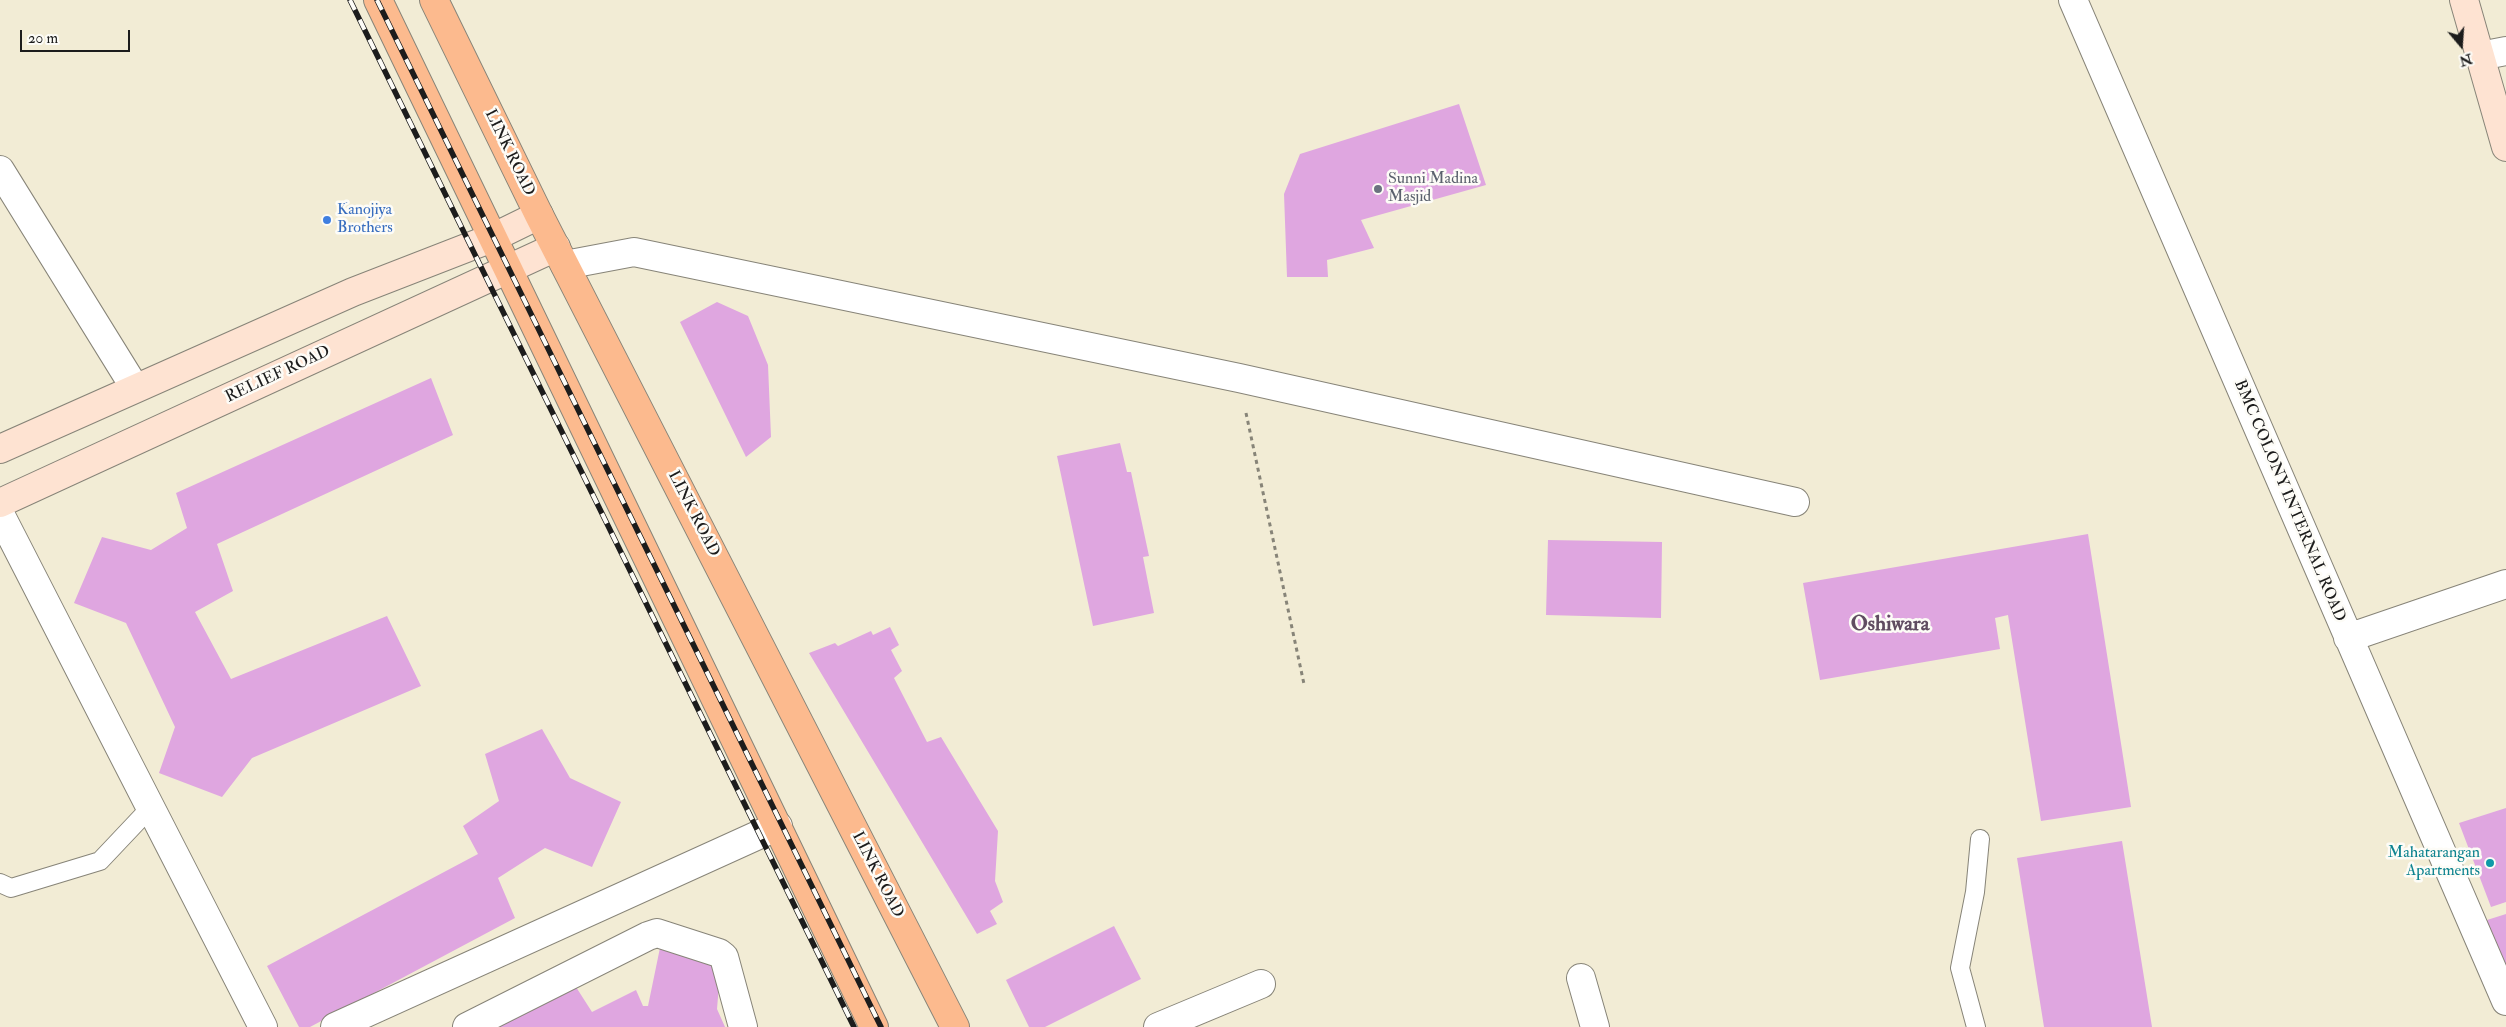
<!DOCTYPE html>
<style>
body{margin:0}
#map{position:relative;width:2506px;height:1027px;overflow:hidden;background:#f2ecd5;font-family:"IM FELL Double Pica",serif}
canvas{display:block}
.north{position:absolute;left:2436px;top:20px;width:50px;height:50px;-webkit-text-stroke:4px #fdfcf7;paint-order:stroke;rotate:162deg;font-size:14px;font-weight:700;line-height:20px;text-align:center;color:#1c1c1c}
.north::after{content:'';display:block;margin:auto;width:18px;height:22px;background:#1c1c1c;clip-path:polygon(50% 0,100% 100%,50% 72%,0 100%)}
.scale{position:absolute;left:20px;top:30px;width:110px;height:22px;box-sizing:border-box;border:2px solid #1c1c1c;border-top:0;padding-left:6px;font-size:15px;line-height:18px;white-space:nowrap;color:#1c1c1c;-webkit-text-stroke:4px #fdfcf7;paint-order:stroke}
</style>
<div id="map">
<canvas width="2506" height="1027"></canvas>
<div class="north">N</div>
<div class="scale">20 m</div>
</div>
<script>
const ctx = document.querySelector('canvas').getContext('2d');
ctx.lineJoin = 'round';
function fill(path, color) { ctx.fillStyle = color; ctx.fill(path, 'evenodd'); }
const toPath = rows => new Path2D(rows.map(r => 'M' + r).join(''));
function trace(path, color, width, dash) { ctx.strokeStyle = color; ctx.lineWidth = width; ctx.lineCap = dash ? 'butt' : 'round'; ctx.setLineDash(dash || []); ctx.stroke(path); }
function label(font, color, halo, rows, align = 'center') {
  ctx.font = font + ' "IM FELL Double Pica",serif'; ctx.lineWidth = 5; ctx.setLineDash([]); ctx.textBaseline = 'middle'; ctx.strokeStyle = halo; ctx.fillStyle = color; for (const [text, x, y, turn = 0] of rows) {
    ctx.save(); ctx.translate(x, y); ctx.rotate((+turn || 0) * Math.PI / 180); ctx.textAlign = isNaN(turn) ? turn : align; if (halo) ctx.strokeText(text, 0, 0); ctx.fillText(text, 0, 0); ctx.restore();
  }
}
fill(toPath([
 [1459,104,1486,185,1361,220,1374,248,1327,260,1328,277,1287,277,1284,194,1300,154],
 [717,302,748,316,768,365,771,437,746,457,680,322],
 [431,378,453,435,217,544,233,591,195,612,231,679,387,616,421,686,252,758,222,797,159,773,175,727,126,623,74,603,102,537,151,550,187,528,176,493],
 [1120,443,1127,472,1131,472,1149,556,1143,557,1154,613,1093,626,1057,456],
 [2088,534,2131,807,2041,821,2008,615,1995,618,2000,649,1820,680,1803,583],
 [1548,540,1662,542,1661,618,1546,615],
 [890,627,899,645,891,650,902,671,894,678,927,742,941,737,998,831,995,881,1003,902,990,911,997,924,977,934,809,653,835,643,838,646,871,631,873,635],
 [542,729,570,778,621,802,592,867,545,848,498,878,515,918,310,1027,299,1027,267,966,478,854,463,826,499,801,485,754],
 [2506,808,2506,902,2491,907,2459,823],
 [2122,841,2152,1027,2044,1027,2017,858],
 [2506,914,2506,980,2487,920],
 [1114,926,1141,979,1045,1027,1029,1027,1006,980],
 [661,943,721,961,717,1009,725,1027,498,1027,576,987,592,1012,636,990,643,1006,648,1006]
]), '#dfa6e0');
const lane = toPath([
 [0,883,11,888,100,861,151,807],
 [1976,1027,1960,968,1975,892,1980,839]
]);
const street = toPath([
 [2073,0,2506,1001],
 [2480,56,2506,51],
 [0,170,135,388],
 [565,265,634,252,1239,378,1795,502],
 [0,514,263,1027],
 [2348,638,2506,584],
 [1581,978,1595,1027],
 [335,1027,778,826],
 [467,1027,648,936,657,933,719,953,724,957,743,1027],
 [1158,1027,1261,984]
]);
const secondary = toPath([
 [2464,0,2506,147],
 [0,449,353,292,492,238,539,215],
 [0,503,556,247]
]);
const primary = toPath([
 [378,0,874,1027],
 [434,0,539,215,955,1027]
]);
trace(lane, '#878478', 20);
trace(street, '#878478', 30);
trace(secondary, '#878478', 30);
trace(primary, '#878478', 30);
trace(toPath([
 [1246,413,1304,684]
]), '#878478', 3, [4, 4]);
trace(lane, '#fff', 18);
trace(street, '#fff', 28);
trace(secondary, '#fee3d2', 28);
trace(primary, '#fcba8e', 28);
const rail = toPath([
 [350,0,854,1027],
 [377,0,881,1027]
]);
trace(rail, '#1c1c1c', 5.5);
trace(rail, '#fdfcf7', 4, [11]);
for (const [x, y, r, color] of [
 [1378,189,5,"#6b7280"],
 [327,220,5,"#3f7fe0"],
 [2490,863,5,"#0f9aa8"]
]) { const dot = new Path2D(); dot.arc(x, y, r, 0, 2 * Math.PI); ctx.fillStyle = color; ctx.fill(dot); trace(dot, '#fdfcf7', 2); }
label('16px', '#1c1c1c', '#fdfcf7', [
 ["LINK ROAD",509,153,64],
 ["RELIEF ROAD",278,375,-25],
 ["BMC COLONY INTERNAL ROAD",2289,501,67],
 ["LINK ROAD",693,514,63],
 ["LINK ROAD",877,875,63]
]);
label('16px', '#5b616d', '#fdfcf7', [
 ["Sunni Madina",1388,180],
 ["Masjid",1388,198]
], 'left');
label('16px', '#366cbe', '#fdfcf7', [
 ["Kanojiya",337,211],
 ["Brothers",337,229]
], 'left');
label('16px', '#0d838f', '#fdfcf7', [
 ["Mahatarangan",2480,854],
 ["Apartments",2480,872]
], 'right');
label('bold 21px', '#604c61', '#fdfcf7', [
 ["Oshiwara",1890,625]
]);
</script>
